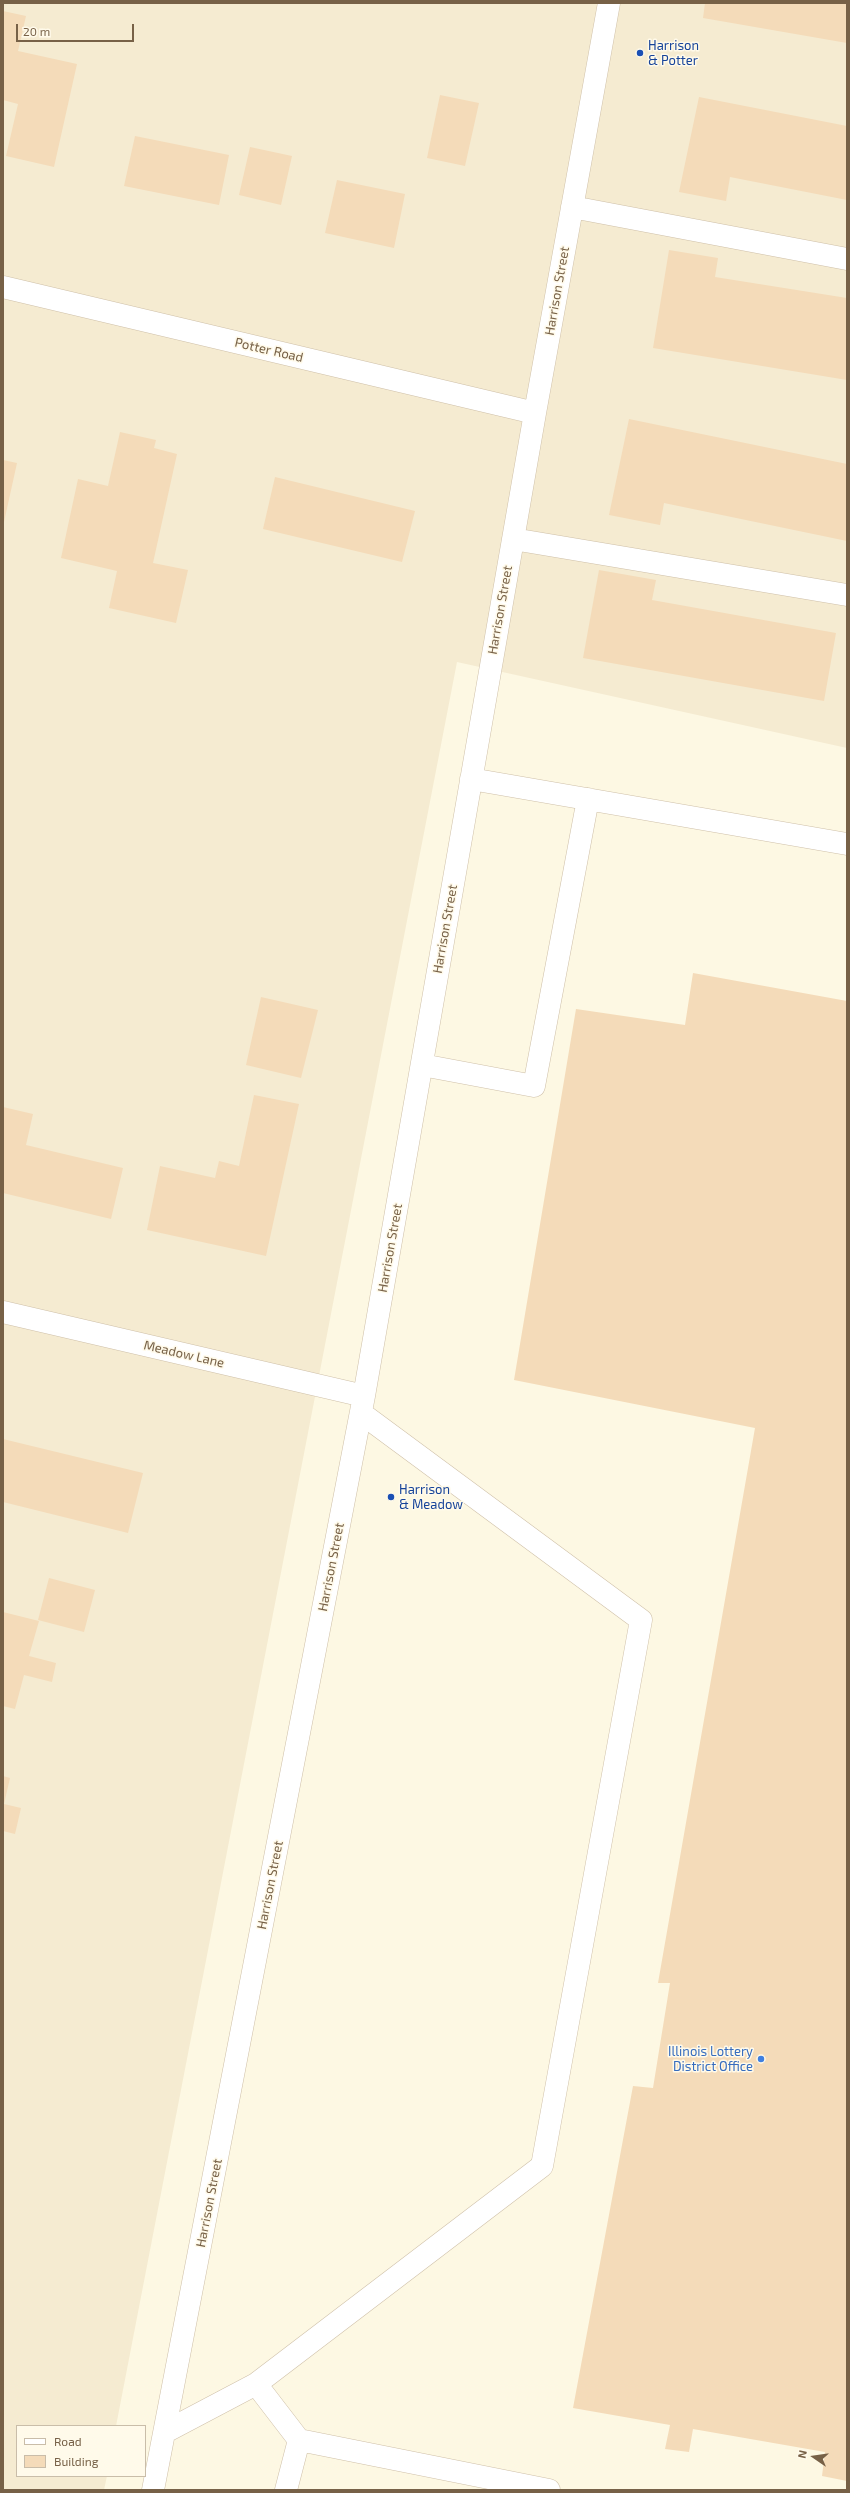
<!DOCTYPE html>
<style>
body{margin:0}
#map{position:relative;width:850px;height:2493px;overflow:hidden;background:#fdf8e3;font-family:"Exo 2",sans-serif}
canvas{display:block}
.frame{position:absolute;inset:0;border:4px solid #776147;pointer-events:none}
.legend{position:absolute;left:16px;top:2425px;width:130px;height:52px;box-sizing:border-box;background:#fffaea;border:1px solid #c9bda9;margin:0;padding:5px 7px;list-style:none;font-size:12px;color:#776147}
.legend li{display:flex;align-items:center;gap:8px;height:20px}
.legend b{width:20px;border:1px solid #c9bda9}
.north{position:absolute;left:794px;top:2437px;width:40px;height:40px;-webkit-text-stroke:3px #fffaea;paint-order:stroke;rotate:283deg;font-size:11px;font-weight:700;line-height:16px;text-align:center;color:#776147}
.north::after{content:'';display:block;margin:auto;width:14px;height:18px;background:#776147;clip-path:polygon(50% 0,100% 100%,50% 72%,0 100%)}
.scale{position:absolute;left:16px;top:24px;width:118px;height:18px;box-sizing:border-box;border:2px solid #776147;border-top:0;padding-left:5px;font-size:12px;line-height:14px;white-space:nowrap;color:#776147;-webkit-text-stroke:3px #fffaea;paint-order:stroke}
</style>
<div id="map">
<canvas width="850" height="2493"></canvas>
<div class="frame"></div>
<ul class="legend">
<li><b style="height:5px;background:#fff"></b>Road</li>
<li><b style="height:11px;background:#f4dbb9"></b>Building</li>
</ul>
<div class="north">N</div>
<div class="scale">20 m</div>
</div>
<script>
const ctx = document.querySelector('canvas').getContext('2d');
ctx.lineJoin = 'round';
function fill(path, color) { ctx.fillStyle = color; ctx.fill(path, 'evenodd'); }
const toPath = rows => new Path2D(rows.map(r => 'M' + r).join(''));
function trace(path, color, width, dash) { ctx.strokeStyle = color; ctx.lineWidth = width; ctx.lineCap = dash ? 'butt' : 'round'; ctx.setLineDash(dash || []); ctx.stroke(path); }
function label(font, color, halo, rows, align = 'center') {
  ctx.font = font + ' "Exo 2",sans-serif'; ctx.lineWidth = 3; ctx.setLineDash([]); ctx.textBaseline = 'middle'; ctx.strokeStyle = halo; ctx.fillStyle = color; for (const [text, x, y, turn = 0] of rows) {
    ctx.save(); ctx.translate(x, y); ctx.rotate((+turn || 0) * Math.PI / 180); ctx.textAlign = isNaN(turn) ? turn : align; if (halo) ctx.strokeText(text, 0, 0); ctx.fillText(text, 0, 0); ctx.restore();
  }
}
fill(toPath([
 [3,3,847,3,847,748,457,662,116,2426,17,2426,17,2476,107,2476,104,2490,3,2490]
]), '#f5ebd1');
fill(toPath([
 [705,3,847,3,847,43,703,18],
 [3,11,26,16,18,51,77,64,54,167,6,156,18,104,3,100],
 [440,95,479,103,465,166,427,158],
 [699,97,847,126,847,200,730,177,726,201,679,192],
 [135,136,229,155,219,205,124,186],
 [250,147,292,156,281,205,239,195],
 [337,180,405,194,394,248,325,233],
 [669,250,718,258,715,277,847,298,847,380,653,348],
 [629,419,847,464,847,541,664,503,660,525,609,515],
 [120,432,156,440,154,448,177,454,153,563,188,570,176,623,109,608,117,571,61,558,78,479,108,486],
 [3,460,17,463,4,522,3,522],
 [275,477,415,511,402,562,263,529],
 [599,570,656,580,652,600,836,633,824,701,583,658],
 [693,973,847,1001,847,2481,822,2476,825,2452,693,2429,689,2452,665,2449,670,2425,573,2408,633,2086,653,2088,670,1983,658,1983,755,1428,514,1380,576,1009,685,1025],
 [261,997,318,1010,301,1078,246,1065],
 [254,1095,299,1104,266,1256,147,1230,160,1166,215,1178,219,1161,239,1166],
 [3,1107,33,1114,26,1145,123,1168,111,1219,3,1193],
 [3,1439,143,1473,128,1533,3,1502],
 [49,1578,95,1590,84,1632,38,1620],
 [3,1612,39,1621,29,1656,56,1663,52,1682,24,1675,15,1709,3,1706],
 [3,1776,10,1778,4,1804,21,1808,15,1834,3,1831]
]), '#f4dbb9');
const minor = toPath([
 [572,207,847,259],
 [3,287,535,413],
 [513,539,847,595],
 [471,779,847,844],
 [422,1065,534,1086,588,799],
 [3,1312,364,1396],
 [256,2384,299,2440,549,2490],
 [165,2432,256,2384,542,2166,641,1620,361,1413],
 [153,2490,364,1396,535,413,609,3],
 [286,2490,299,2440]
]);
trace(minor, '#cfc0a9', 23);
trace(minor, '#fff', 22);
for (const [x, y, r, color] of [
 [640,53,4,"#1a4fb4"],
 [391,1497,4,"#1a4fb4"],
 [761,2059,4,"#3f7fe0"]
]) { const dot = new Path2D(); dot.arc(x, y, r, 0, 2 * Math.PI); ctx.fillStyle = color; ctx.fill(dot); trace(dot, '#fffaea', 1.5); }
label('13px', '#164399', '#fffaea', [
 ["Harrison",648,46],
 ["& Potter",648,61],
 ["Harrison",399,1490],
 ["& Meadow",399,1505]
], 'left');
label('13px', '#776147', '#fffaea', [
 ["Harrison Street",557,291,-80],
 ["Potter Road",269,350,13],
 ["Harrison Street",500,610,-80],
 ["Harrison Street",445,929,-80],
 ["Harrison Street",390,1248,-80],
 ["Meadow Lane",184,1354,13],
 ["Harrison Street",331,1567,-79],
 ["Harrison Street",270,1885,-79],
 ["Harrison Street",209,2203,-79]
]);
label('13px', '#366cbe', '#fffaea', [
 ["Illinois Lottery",753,2052],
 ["District Office",753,2067]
], 'right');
</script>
